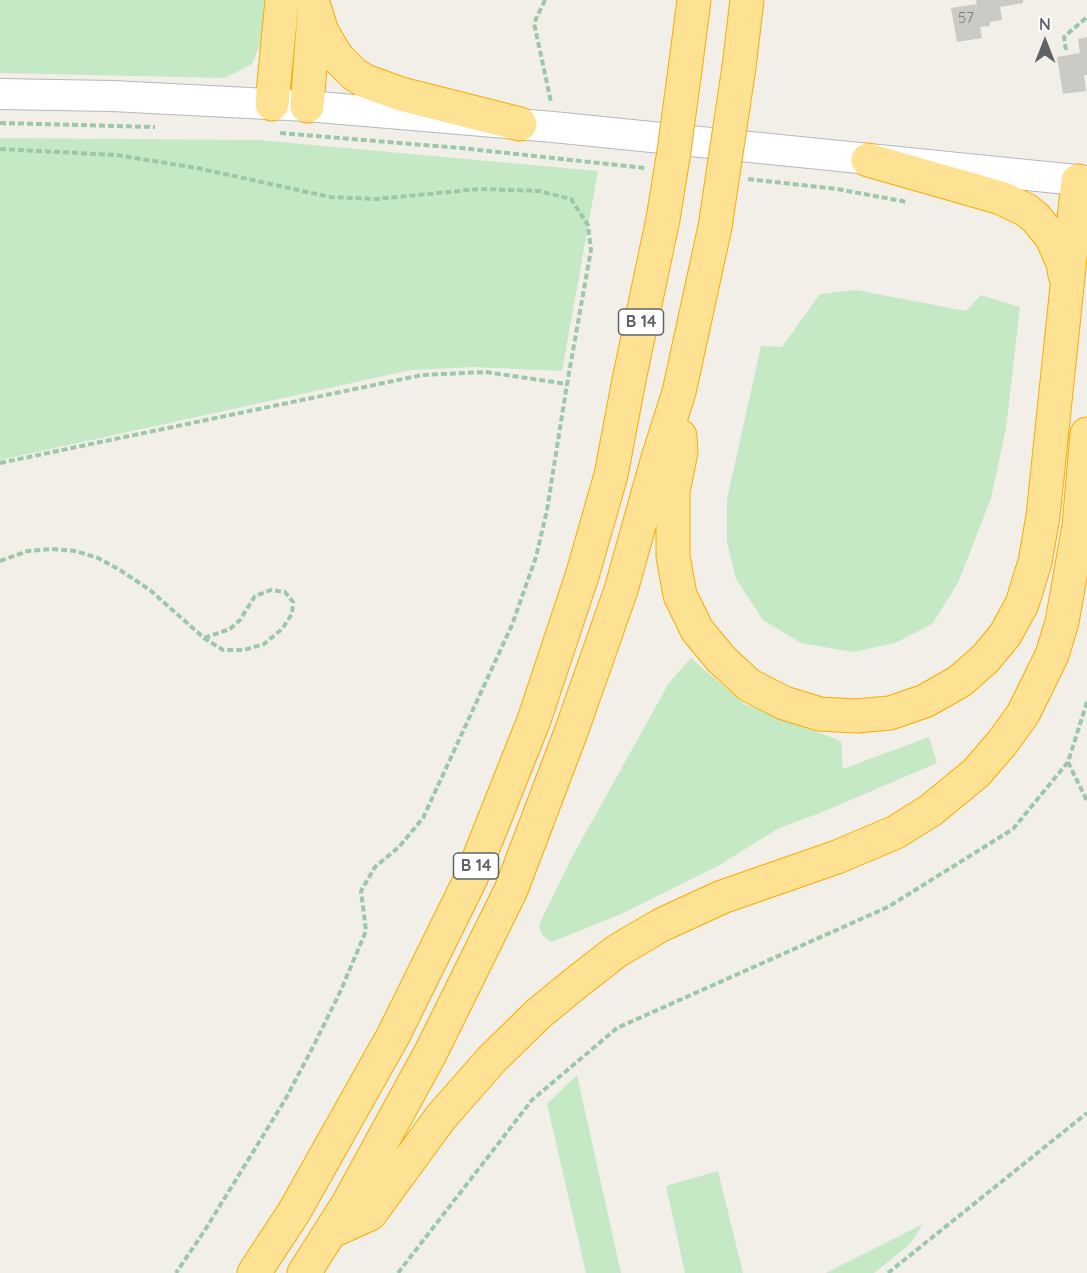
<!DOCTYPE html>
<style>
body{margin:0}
#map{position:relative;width:1087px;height:1273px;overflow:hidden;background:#f1efe8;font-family:Quicksand,sans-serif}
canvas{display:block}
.north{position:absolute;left:1015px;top:12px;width:60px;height:60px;-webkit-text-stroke:4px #fff;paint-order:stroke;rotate:0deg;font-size:16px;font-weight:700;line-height:24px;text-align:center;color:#5f6368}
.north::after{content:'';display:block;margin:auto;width:21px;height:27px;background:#5f6368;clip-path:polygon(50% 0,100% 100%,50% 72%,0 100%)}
</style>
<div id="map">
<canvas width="1087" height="1273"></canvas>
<div class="north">N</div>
</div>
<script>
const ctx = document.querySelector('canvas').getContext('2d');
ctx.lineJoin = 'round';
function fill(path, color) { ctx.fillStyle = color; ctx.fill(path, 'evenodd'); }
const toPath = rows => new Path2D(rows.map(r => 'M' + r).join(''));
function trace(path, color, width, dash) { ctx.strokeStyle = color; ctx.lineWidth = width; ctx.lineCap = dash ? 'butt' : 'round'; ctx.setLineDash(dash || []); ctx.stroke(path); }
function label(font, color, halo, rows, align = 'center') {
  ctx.font = font + ' Quicksand,sans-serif'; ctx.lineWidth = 6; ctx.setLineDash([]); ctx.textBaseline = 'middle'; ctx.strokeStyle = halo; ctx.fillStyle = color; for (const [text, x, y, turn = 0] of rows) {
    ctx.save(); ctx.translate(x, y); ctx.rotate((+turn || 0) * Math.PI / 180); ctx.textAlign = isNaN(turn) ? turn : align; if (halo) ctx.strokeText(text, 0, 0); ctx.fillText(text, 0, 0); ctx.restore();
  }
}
fill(toPath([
 [0,0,267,0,265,33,252,64,225,78,0,73],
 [0,138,258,140,598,171,562,371,474,367,411,370,0,460],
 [856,290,966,311,981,295,1020,307,1006,428,991,498,958,583,932,624,895,643,853,652,801,643,763,620,736,579,727,542,727,499,761,346,782,347,820,294],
 [691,658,744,704,841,741,843,769,929,737,937,763,820,813,779,828,718,866,623,913,552,942,542,935,539,925,572,857,669,683],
 [577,1075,621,1273,586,1273,547,1104],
 [718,1171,743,1273,685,1273,666,1186],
 [923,1224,910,1244,874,1273,826,1273]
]), '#c5e8c5');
fill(toPath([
 [976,0,1023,0,1023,3,1000,7,1002,20,990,22,990,26,980,27,982,38,957,42,951,8,977,4],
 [1087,37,1087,75,1084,75,1086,91,1063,94,1057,57,1080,53,1078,39]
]), '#cccac5');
const minor = toPath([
 [0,94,112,96,307,106,553,127,1087,181]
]);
const highway = toPath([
 [314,6,322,32,337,57,354,74,365,81,401,94,520,124],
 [686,62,694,0],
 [739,67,747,0],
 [272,104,282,0],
 [307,106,314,15],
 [868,160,1001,198,1026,210,1036,218,1052,238,1063,263,1065,275],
 [680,436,681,452,673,491,673,556,680,595,697,630,721,659,749,685,784,703,820,714,856,716,890,713,925,701,960,681,985,659,1005,635,1022,604,1035,562,1043,516,1078,181],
 [330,1232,370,1214,441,1117,492,1059,538,1014,577,982,617,951,661,925,722,897,837,857,896,832,931,810,976,773,1002,743,1023,714,1052,655,1062,622,1079,526,1087,434],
 [254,1273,294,1212,393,1036,471,878,534,720,582,576,611,475,629,380,663,219],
 [304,1273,349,1202,431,1052,511,890,571,732,621,590,658,458,679,392,715,227]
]);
trace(minor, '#b5b8bc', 32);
trace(highway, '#f9ab00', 35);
trace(toPath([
 [545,0,534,23,551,102],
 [1066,50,1064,37,1087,17],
 [0,123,155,127],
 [280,133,461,148,645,168],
 [0,149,116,155,197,168,330,197,376,199,480,189,539,191,571,199,588,225,591,250,567,384,547,510,536,557,512,625,423,818,399,847,375,867,361,891,366,931,341,990,314,1045,285,1100,205,1230,176,1273],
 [748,179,837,189,907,202],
 [0,463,422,375,486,372,567,384],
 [0,561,28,551,51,549,75,551,98,558,120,570,150,590,204,638,223,650,244,650,264,644,282,629,292,614,293,602,285,592,271,590,255,596,240,620,230,629,204,638],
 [1087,702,1068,762,1087,801],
 [398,1273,532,1100,617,1028,888,907,1013,829,1068,762],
 [888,1273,1087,1113]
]), '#9cc7a9', 4, [6, 3]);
trace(minor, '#fff', 30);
trace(highway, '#fde293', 33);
const highwayBridge = toPath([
 [663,219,674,151,686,62],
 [715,227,739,67]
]);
trace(highwayBridge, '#f9ab00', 35, []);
trace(highwayBridge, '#fde293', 33);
label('15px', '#7a7d7f', null, [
 ["57",966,18]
]);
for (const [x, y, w] of [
 [641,322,45],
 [476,866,45]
]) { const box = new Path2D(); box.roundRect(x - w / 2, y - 13, w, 26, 4.5); ctx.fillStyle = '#fff'; ctx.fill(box); trace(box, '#5f6368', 1.5); }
label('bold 16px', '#5f6368', null, [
 ["B 14",641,322],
 ["B 14",476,866]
]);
</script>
